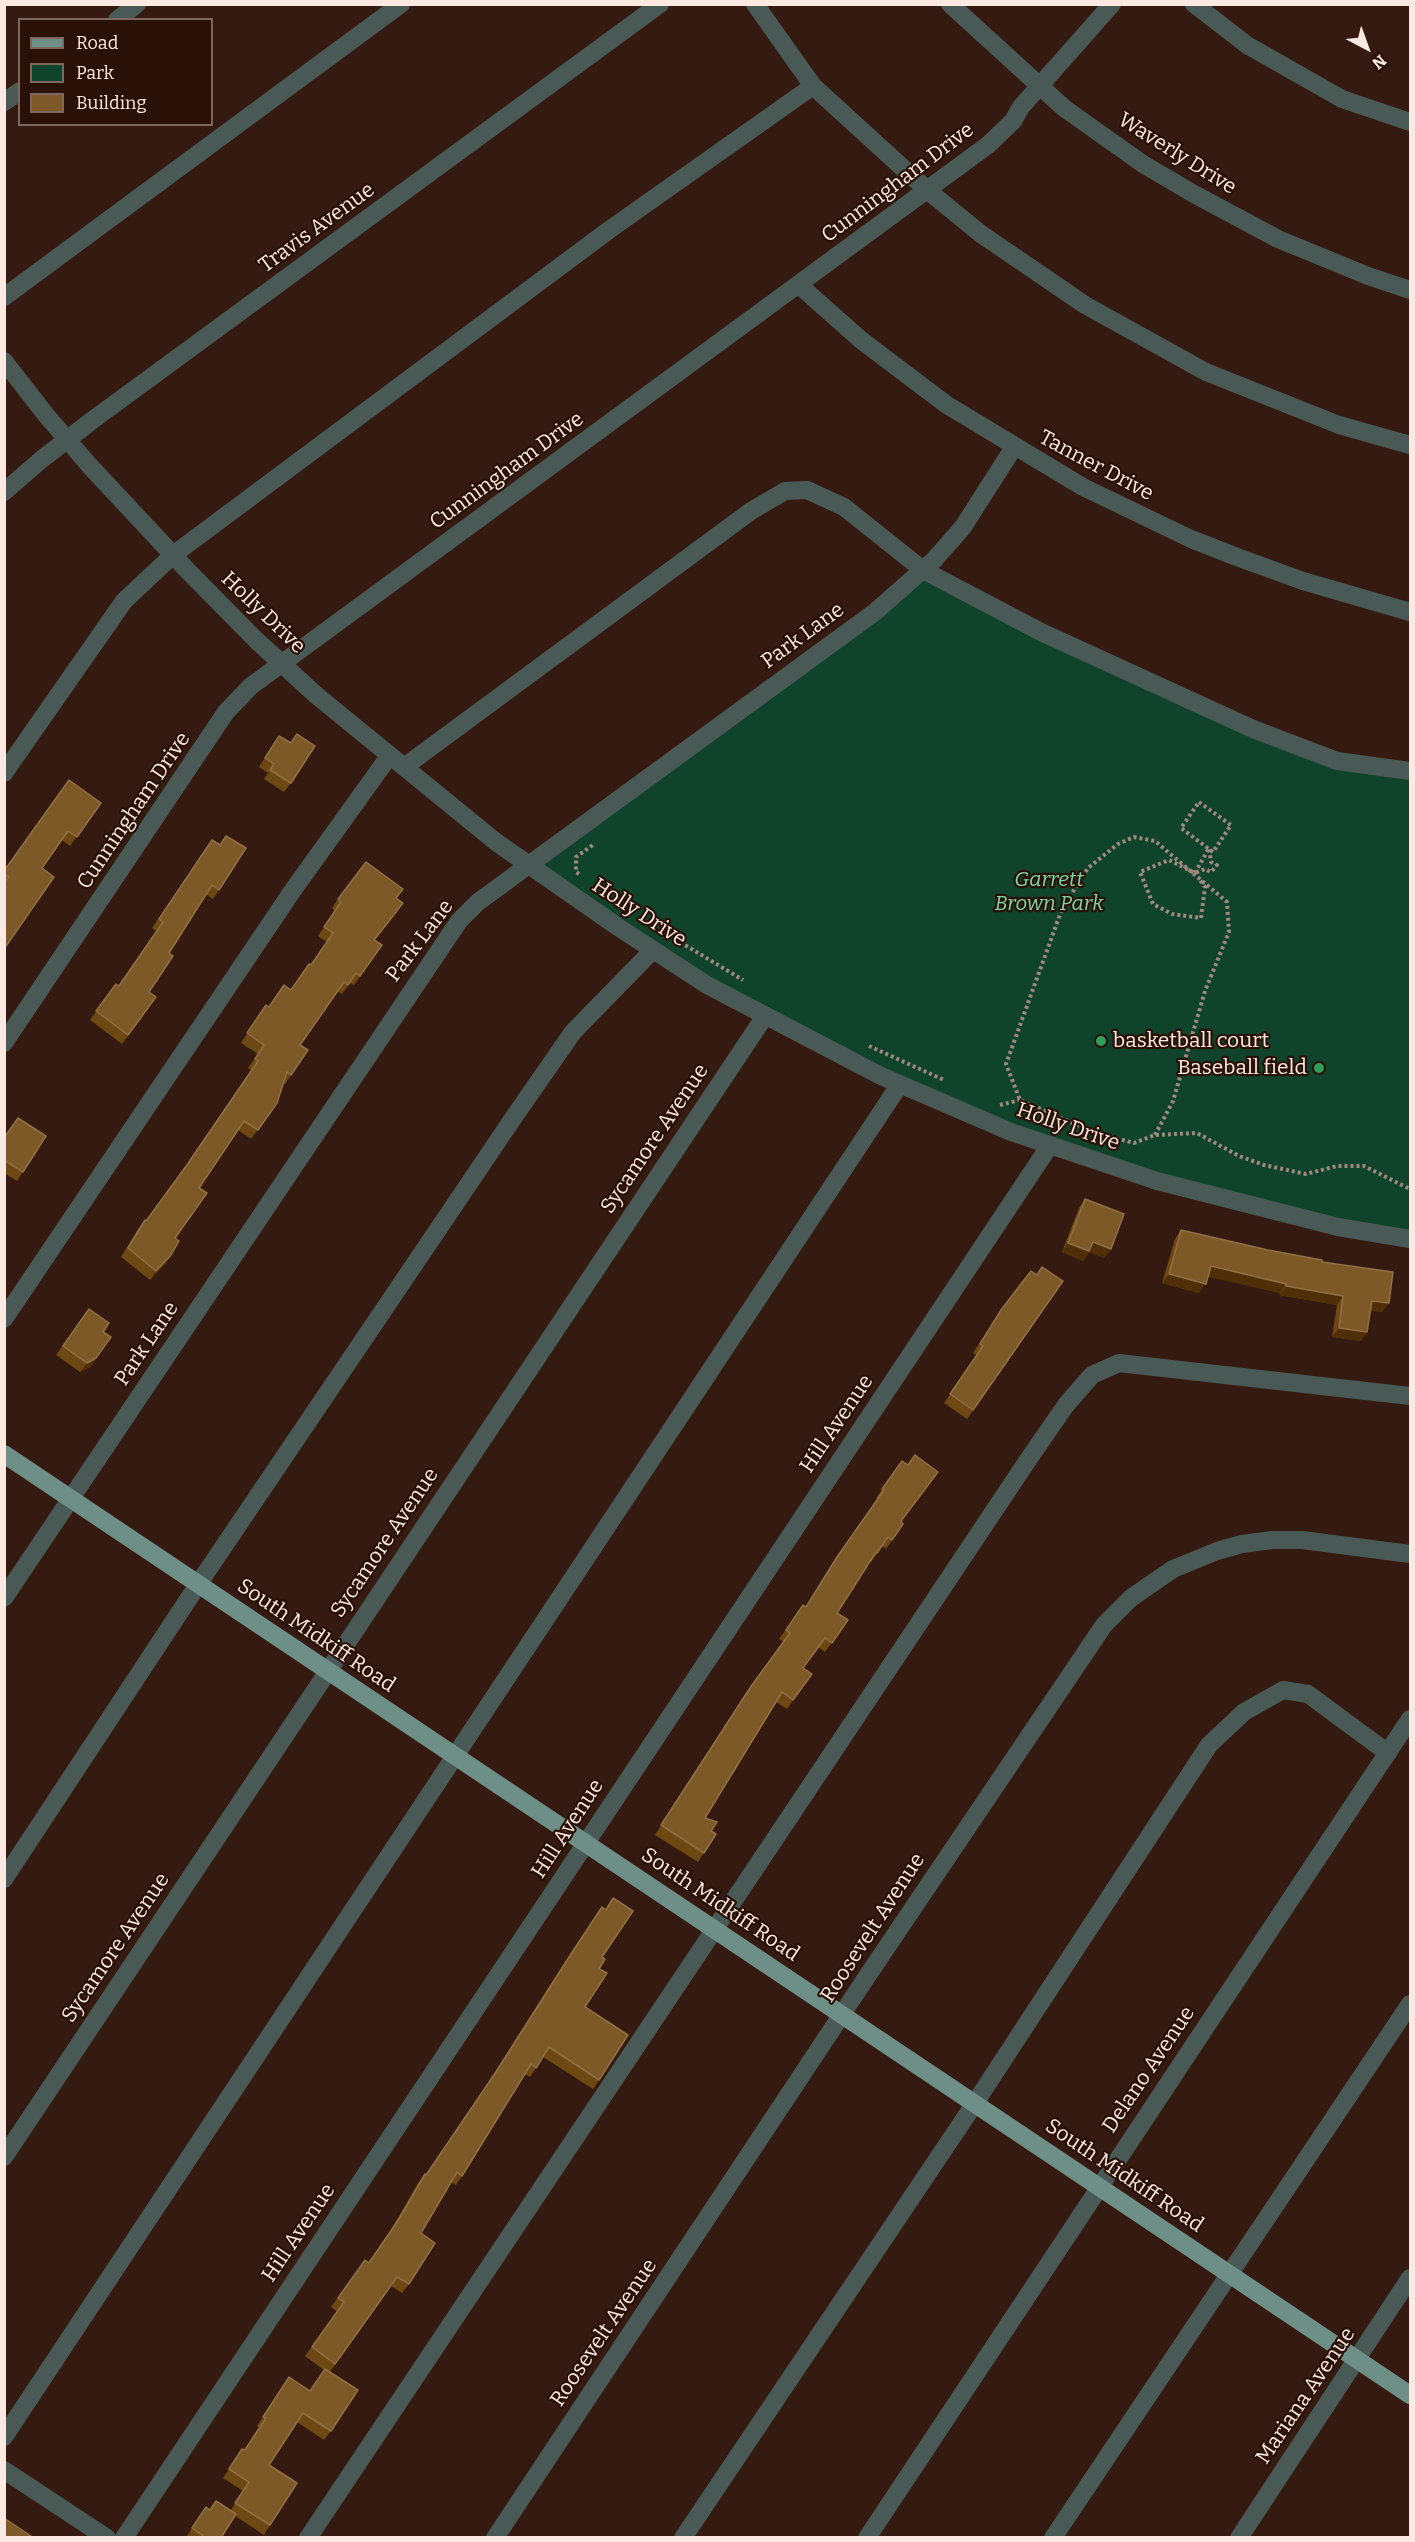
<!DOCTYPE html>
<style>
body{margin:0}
#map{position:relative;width:1415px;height:2542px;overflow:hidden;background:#341a10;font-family:Bitter,serif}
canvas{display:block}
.frame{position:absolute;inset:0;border:6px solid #fce9e2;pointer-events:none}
.legend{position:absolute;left:18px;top:18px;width:195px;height:108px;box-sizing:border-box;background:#2a1107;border:2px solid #7e675f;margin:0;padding:8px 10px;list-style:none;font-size:18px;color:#fce9e2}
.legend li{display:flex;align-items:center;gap:12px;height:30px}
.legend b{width:30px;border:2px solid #7e675f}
.north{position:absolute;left:1337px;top:18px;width:60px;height:60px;-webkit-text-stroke:4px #2a1107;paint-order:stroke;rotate:139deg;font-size:16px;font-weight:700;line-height:24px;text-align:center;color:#fce9e2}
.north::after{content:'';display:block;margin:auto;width:21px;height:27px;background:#fce9e2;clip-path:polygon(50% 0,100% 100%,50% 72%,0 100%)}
</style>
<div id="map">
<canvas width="1415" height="2542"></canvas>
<div class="frame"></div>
<ul class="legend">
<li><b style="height:8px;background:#6e8f88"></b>Road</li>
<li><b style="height:16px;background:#10432b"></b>Park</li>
<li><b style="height:16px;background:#7d5928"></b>Building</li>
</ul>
<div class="north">N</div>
</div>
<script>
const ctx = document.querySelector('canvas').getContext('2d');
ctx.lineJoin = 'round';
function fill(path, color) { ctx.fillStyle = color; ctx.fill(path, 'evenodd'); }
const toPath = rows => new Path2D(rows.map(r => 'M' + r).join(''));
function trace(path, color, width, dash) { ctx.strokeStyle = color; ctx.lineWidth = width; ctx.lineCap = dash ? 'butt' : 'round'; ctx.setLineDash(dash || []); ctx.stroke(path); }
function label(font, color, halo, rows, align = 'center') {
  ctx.font = font + ' Bitter,serif'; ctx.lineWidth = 4.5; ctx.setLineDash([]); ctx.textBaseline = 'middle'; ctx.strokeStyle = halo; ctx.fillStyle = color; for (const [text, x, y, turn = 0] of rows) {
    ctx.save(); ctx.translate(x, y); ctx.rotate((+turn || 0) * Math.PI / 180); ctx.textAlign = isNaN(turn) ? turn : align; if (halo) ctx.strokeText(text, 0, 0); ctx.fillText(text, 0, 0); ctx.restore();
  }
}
fill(toPath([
 [925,570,1337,761,1410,771,1410,1240,1070,1153,794,1032,530,865]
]), '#10432b');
trace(toPath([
 [1199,802,1231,825,1213,852,1181,828,1199,802],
 [1195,873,1209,848,1211,862,1217,865,1211,872,1205,869,1195,873,1169,860,1140,872,1153,904,1172,914,1201,918,1205,887,1199,879],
 [579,874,576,872,576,857,594,844],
 [675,939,743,980],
 [869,1046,944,1080],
 [1000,1105,1020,1100],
 [1155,1135,1173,1101,1205,991,1229,932,1227,902,1155,841,1134,837,1118,844,1088,868,1062,909,1006,1064,1020,1100,1093,1132,1134,1143,1155,1135,1197,1133,1239,1156,1264,1165,1306,1174,1337,1166,1364,1166,1410,1189]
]), '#9e8880', 4, [3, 3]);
trace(toPath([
 [755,4,813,86,927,190,981,234,1085,305,1206,372,1339,425,1410,445],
 [950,4,1064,108,1143,164,1194,194,1278,239,1368,276,1410,290],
 [1194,4,1247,45,1342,99,1410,122],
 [117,20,137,4],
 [4,102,20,91],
 [799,285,861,340,947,405,1083,487,1191,539,1237,557,1303,581,1410,612],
 [4,297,401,4],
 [4,361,46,415,89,465,187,570,256,640,316,695,496,842,618,927,707,985,881,1076,1011,1132,1157,1181,1338,1227,1410,1239],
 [4,492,42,459,94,419,660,4],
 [404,767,751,511,785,491,807,490,844,507,923,570,1041,632,1253,729,1337,761,1410,771],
 [4,773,124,601,173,555,609,230,813,86],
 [4,1043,226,712,251,686,988,145,1013,121,1021,107,1112,4],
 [4,1319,293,890,390,755],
 [4,1598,459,921,478,902,875,612,934,560,963,527,1014,447],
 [4,1879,199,1583,516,1114,573,1032,653,950],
 [4,2157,765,1016],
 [4,2437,900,1084],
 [4,2470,107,2538],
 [124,2538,1050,1145],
 [308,2538,1030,1457,1066,1405,1092,1375,1119,1363,1410,1396],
 [495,2538,866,1978,1104,1625,1131,1598,1173,1569,1217,1551,1242,1544,1272,1540,1302,1540,1410,1554],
 [683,2538,975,2103,1209,1745,1244,1712,1283,1690,1308,1694,1388,1753],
 [867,2538,1410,1719],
 [1053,2538,1410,2004],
 [1239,2538,1410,2278]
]), '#495955', 18);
trace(toPath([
 [4,1454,1410,2395]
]), '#6e8f88', 18);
fill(toPath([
 [297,734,291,783,284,792,264,779,268,773,259,767,273,745,291,743],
 [101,803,70,846,62,840,42,868,4,949,4,871],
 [226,836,219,890,213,899,206,894,169,953,149,992,156,997,122,1044,90,1020,116,984,118,986,156,931,152,928,212,840,220,845],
 [397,898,397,912,374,941,382,945,354,985,350,983,342,994,337,991,300,1045,308,1050,285,1084,283,1083,277,1103,251,1139,238,1130,199,1188,175,1238,171,1255,165,1264,150,1280,121,1257,138,1229,145,1220,146,1221,183,1169,251,1070,248,1068,258,1054,241,1043,266,1005,269,1007,291,990,311,965,327,942,318,936,335,911,332,908,338,899],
 [46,1136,17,1181,4,1173,4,1137],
 [1085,1199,1111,1249,1104,1258,1089,1252,1083,1261,1062,1252,1079,1208],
 [1181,1230,1322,1262,1389,1303,1382,1312,1370,1310,1367,1332,1361,1341,1332,1337,1337,1305,1279,1295,1280,1293,1208,1276,1199,1293,1162,1283,1175,1239],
 [1037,1275,1063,1281,967,1419,944,1403,977,1355,973,1353,1001,1310],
 [89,1309,103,1332,111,1337,90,1367,80,1372,56,1355],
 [902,1461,901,1521,903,1524,886,1549,882,1546,871,1562,870,1561,837,1613,848,1620,825,1652,818,1647,803,1668,812,1674,787,1709,776,1702,705,1818,711,1831,716,1834,698,1862,655,1835,745,1694,784,1642,779,1639,803,1605,806,1607,831,1566,878,1499,876,1498],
 [613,1898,602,1957,585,2007,599,2080,593,2089,543,2057,530,2077,525,2074,462,2176,456,2185,451,2182,421,2233,409,2284,402,2293,391,2286,330,2372,331,2431,324,2440,297,2422,269,2465,270,2525,264,2535,235,2516,221,2538,186,2538,199,2516,210,2510,231,2510,243,2491,223,2478,242,2449,244,2450,259,2427,257,2426,289,2377,310,2391,324,2370,305,2356,338,2312,331,2307,365,2260,368,2263,392,2228,418,2183,425,2174,426,2175,489,2081,566,1960,602,1907,606,1909]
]), '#6e4812');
fill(toPath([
 [1093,1242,1111,1249,1104,1258,1089,1252,1083,1261,1062,1252,1068,1243],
 [171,1255,165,1264,150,1280,156,1271],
 [1211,1266,1286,1284,1280,1293,1204,1276],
 [1169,1274,1206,1284,1199,1293,1162,1283],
 [1286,1286,1343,1296,1337,1305,1279,1295],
 [1372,1301,1389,1303,1382,1312,1365,1310],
 [1339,1328,1367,1332,1361,1341,1332,1337],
 [96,1358,90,1367,80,1372,87,1363]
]), '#502e08');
const building = toPath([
 [297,734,315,746,291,783,270,770,274,764,265,758,279,736,291,743,297,734],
 [69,780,101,803,77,837,68,831,42,868,54,877,4,949,4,883,9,877,4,874,4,871,69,780],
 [226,836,246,848,219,890,212,885,169,953,173,956,149,992,156,997,128,1035,96,1011,116,984,119,986,163,922,159,919,212,840,220,845,226,836],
 [366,862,403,889,396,898,403,903,374,940,382,945,360,976,356,973,348,985,344,982,300,1045,308,1050,291,1075,287,1072,277,1103,258,1130,244,1121,199,1188,207,1193,175,1238,179,1241,171,1255,156,1271,128,1248,145,1220,146,1221,187,1165,258,1061,255,1059,264,1045,247,1033,266,1005,269,1007,284,985,291,990,309,964,311,965,333,933,324,927,341,902,338,899,366,862],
 [18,1118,46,1136,23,1172,4,1160,4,1138,18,1118],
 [1085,1199,1124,1214,1111,1249,1093,1242,1089,1251,1068,1243,1085,1199],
 [1181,1230,1268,1250,1322,1260,1322,1262,1393,1272,1389,1303,1372,1301,1367,1332,1339,1328,1343,1296,1286,1286,1286,1284,1211,1266,1206,1284,1169,1274,1181,1230],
 [1042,1267,1063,1281,973,1410,950,1394,983,1346,980,1344,1001,1310,1031,1271,1037,1275,1042,1267],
 [89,1309,109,1323,103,1332,111,1337,96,1358,87,1363,63,1346,89,1309],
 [915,1455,938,1472,901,1521,903,1524,892,1540,888,1537,877,1553,876,1552,837,1613,848,1620,832,1643,825,1638,803,1668,812,1674,793,1700,782,1692,705,1818,717,1822,711,1831,716,1834,704,1853,661,1825,752,1685,790,1633,786,1630,803,1605,806,1607,837,1557,884,1490,882,1489,902,1461,908,1465,915,1455],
 [613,1898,633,1911,602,1957,605,1959,599,1969,607,1973,585,2007,628,2035,599,2080,549,2047,536,2068,531,2064,462,2176,457,2172,421,2233,435,2243,409,2284,397,2277,335,2364,312,2347,344,2302,338,2298,365,2260,369,2263,399,2219,425,2174,426,2175,496,2072,573,1951,602,1907,606,1910,613,1898],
 [325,2369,358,2390,331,2431,303,2413,269,2465,297,2483,270,2525,235,2503,249,2482,229,2469,242,2449,245,2450,266,2418,263,2417,289,2377,310,2391,325,2369],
 [216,2501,236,2514,221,2538,206,2538,192,2528,206,2507,210,2510,216,2501],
 [4,2518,34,2538,4,2538,4,2518]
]);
fill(building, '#7d5928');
trace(building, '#917045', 1.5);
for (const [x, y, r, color] of [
 [1101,1041,6,"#2e9e5b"],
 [1319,1068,6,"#2e9e5b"]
]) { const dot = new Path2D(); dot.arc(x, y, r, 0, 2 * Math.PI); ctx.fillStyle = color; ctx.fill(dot); trace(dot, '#2a1107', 2); }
label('21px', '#fce9e2', '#2a1107', [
 ["Waverly Drive",1177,154,32],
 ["Cunningham Drive",898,183,-37],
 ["Travis Avenue",317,228,-36],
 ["Tanner Drive",1096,466,28],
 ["Cunningham Drive",507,471,-36],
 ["Holly Drive",263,613,44],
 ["Park Lane",803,636,-36],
 ["Cunningham Drive",134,811,-56],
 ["Holly Drive",639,913,33],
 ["Park Lane",420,941,-53],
 ["Holly Drive",1068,1127,19],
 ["Sycamore Avenue",655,1139,-56],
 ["Park Lane",147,1344,-56],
 ["Hill Avenue",837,1424,-56],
 ["Sycamore Avenue",385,1543,-56],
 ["South Midkiff Road",316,1636,34],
 ["Hill Avenue",568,1829,-57],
 ["South Midkiff Road",720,1905,34],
 ["Roosevelt Avenue",873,1928,-57],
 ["Sycamore Avenue",116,1948,-56],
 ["Delano Avenue",1149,2070,-56],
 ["South Midkiff Road",1124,2176,34],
 ["Hill Avenue",299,2233,-56],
 ["Roosevelt Avenue",604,2333,-56],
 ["Mariana Avenue",1306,2396,-56]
]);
label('italic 21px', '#7bd8a7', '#2a1107', [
 ["Garrett",1049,880],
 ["Brown Park",1049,904]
]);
label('21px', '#fce9e2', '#2a1107', [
 ["basketball court",1113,1041],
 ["Baseball field",1307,1068,"right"]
], 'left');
</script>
